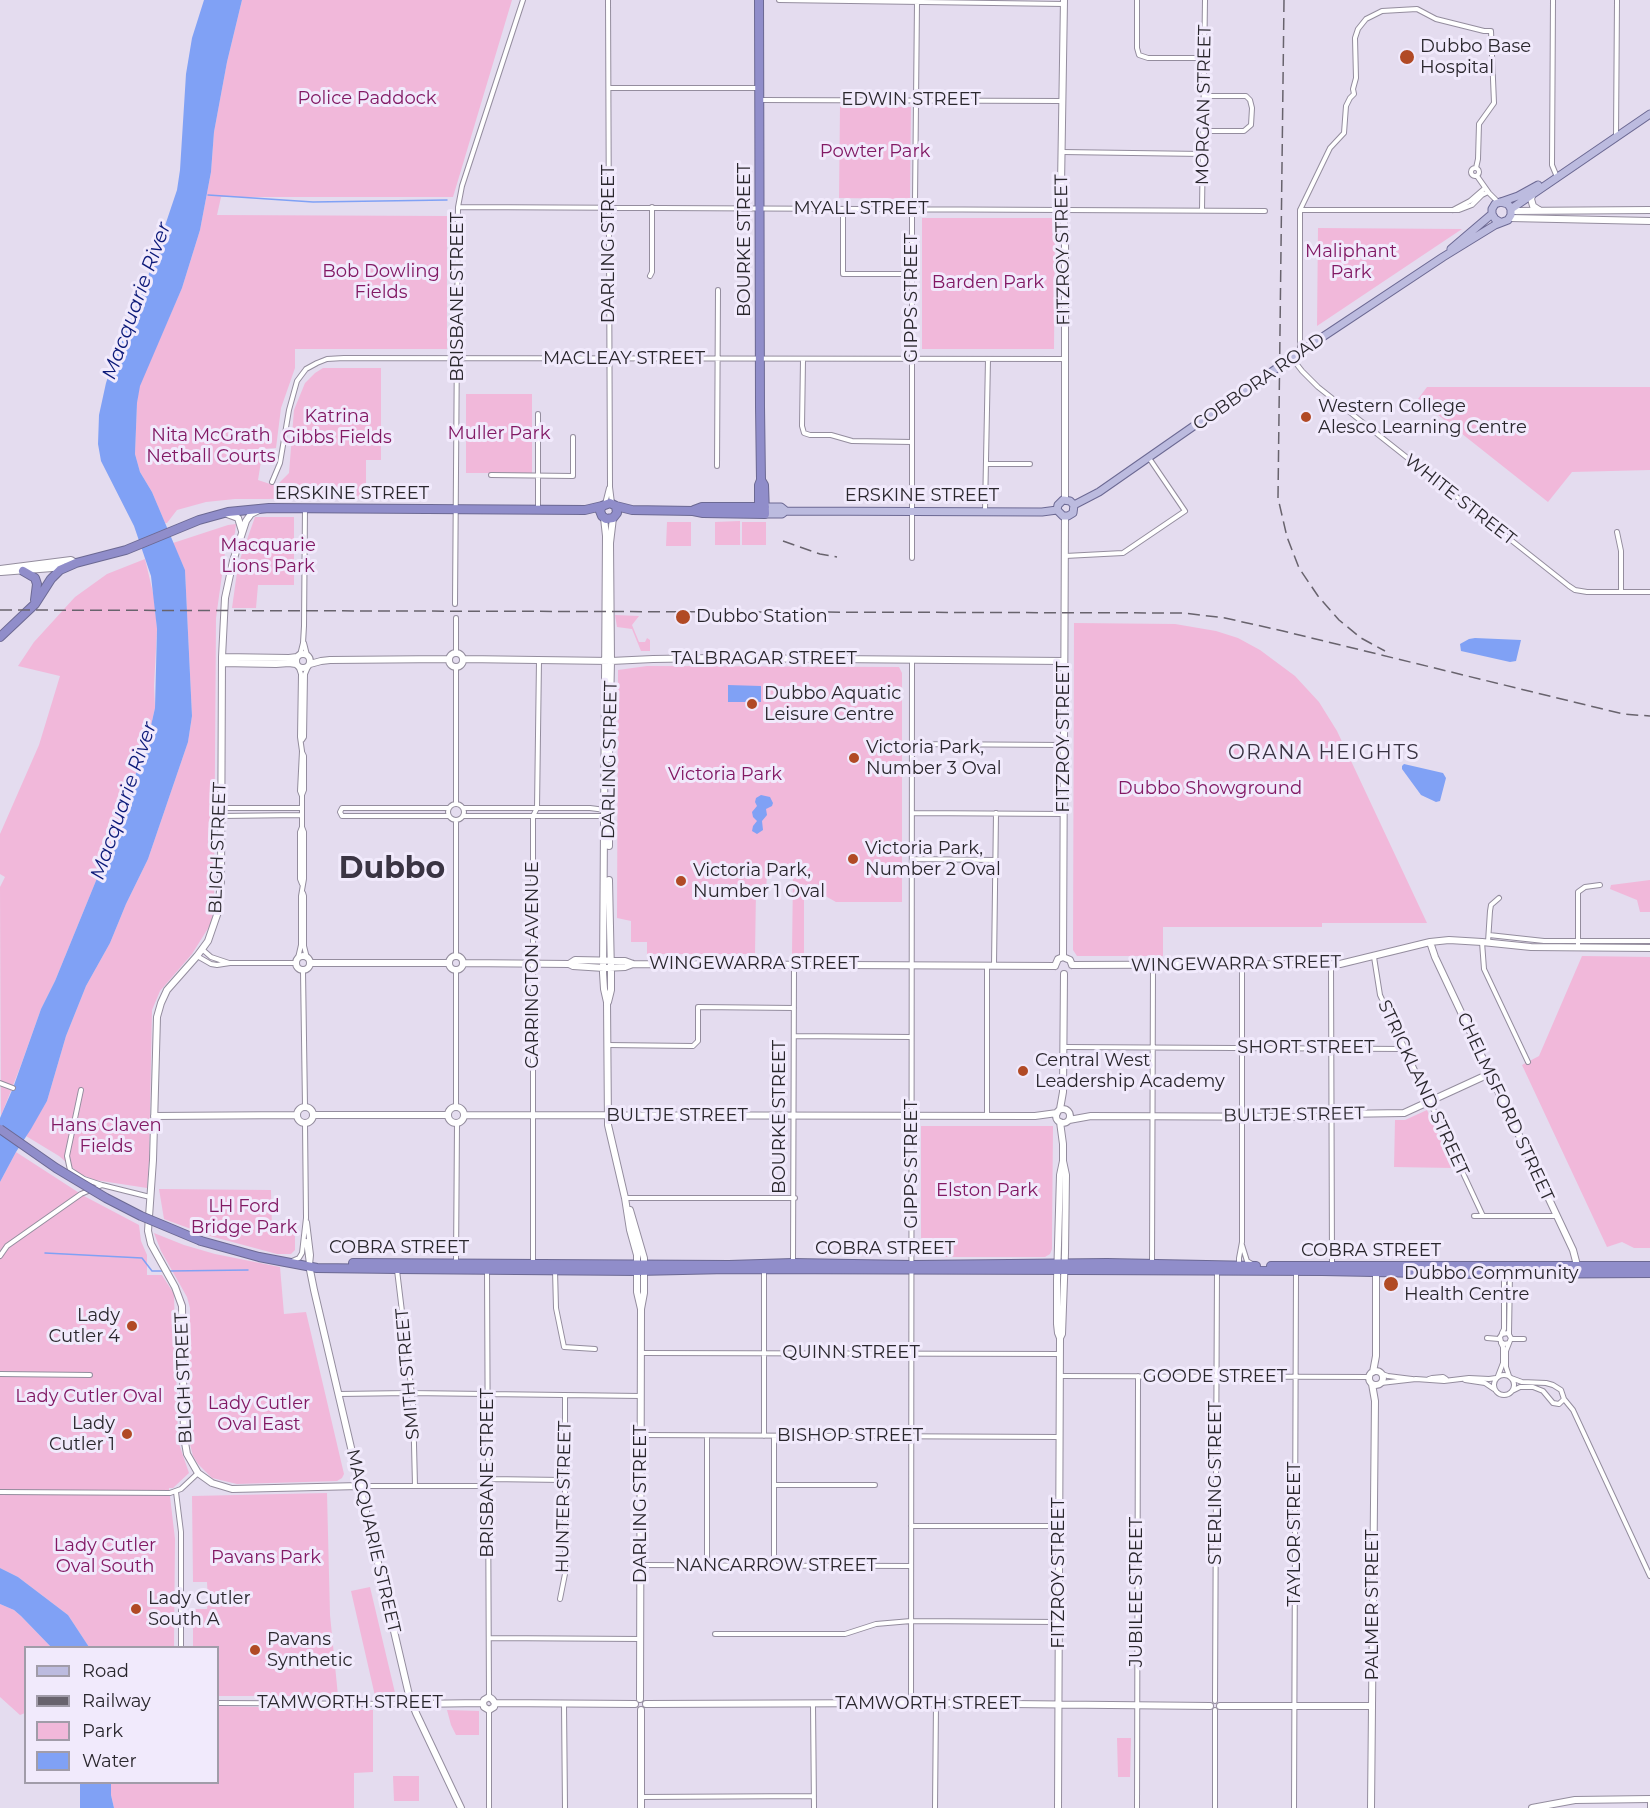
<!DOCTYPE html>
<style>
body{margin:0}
#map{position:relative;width:1650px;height:1808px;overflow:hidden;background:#e4dcef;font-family:Montserrat,sans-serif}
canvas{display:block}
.legend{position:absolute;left:24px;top:1646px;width:195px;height:138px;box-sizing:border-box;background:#f1eafc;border:2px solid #a19ca9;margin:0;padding:8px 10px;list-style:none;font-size:18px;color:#2a272d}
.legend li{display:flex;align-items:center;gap:12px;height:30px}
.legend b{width:30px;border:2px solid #a19ca9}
</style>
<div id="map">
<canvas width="1650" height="1808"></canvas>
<ul class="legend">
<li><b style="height:8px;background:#bcbbdf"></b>Road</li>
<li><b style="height:8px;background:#68636d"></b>Railway</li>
<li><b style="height:16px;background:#f1b8da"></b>Park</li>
<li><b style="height:16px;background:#80a1f5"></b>Water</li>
</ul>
</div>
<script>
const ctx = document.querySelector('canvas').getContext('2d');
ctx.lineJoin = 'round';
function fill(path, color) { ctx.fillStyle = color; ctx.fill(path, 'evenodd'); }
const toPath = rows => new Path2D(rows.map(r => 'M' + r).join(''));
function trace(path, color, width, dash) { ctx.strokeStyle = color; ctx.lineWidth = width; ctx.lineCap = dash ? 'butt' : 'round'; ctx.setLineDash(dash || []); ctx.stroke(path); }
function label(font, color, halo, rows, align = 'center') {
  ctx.font = font + ' Montserrat,sans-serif'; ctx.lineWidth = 6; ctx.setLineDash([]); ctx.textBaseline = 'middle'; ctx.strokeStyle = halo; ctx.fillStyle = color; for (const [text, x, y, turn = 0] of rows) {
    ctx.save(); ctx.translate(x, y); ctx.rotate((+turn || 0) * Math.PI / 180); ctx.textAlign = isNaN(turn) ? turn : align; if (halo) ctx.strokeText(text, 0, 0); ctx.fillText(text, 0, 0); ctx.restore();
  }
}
fill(toPath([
 [242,0,512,0,453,197,221,197,217,215,447,216,447,349,295,349,295,368,281,408,276,448,263,449,258,480,273,485,278,484,289,473,294,410,305,383,315,373,323,368,381,368,381,460,366,460,366,499,235,499,206,502,177,510,167,523,165,523,152,492,140,472,135,454,137,403,139,386,182,288,200,230,211,172,214,132,227,62],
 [840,106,911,107,910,199,839,198],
 [922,218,1055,218,1054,349,922,349],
 [1318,228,1462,229,1317,326],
 [1427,387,1650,387,1650,470,1572,472,1548,502,1418,399],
 [466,394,532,394,532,473,466,473],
 [255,517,294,517,294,585,258,585,256,608,232,608,238,565],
 [740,521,740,545,715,545,715,522],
 [667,522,691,522,691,546,666,546],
 [742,522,766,522,766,545,742,545],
 [236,524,235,533,225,553,216,618,214,899,212,922,192,954,160,991,152,1010,149,1161,147,1188,95,1180,80,1174,59,1156,26,1136,47,1101,66,1036,86,986,110,943,126,904,148,859,188,742,192,716,185,570,173,543,228,525],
 [145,559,154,597,157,629,154,686,155,708,148,739,111,844,55,981,41,1009,21,1065,1,1116,0,887,5,877,0,874,0,834,39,745,60,676,18,666,34,642,75,597,107,574],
 [615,615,639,616,632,625,639,642,645,642,647,638,650,640,650,651,641,651,632,629,617,627],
 [1074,623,1175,624,1216,631,1238,638,1260,650,1295,676,1319,702,1337,731,1427,923,1322,923,1322,927,1163,927,1163,956,1077,956,1073,950],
 [647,666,899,667,902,673,902,902,836,902,804,884,804,954,792,954,793,874,767,874,766,890,756,890,755,954,647,954,647,942,631,942,631,921,617,918,618,670],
 [1650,880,1650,912,1640,912,1637,900,1610,889,1611,885],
 [1582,956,1650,957,1650,1248,1634,1248,1622,1242,1607,1247,1522,1065,1539,1056],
 [1427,1110,1453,1168,1394,1167,1395,1120,1405,1120],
 [921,1126,1053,1126,1052,1236,1052,1249,1050,1254,1045,1257,921,1257],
 [16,1152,84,1196,139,1225,141,1241,147,1255,147,1275,162,1275,174,1294,178,1441,189,1473,173,1488,169,1488,175,1539,174,1647,89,1647,68,1615,18,1577,0,1568,0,1182],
 [159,1189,271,1190,272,1231,295,1233,295,1250,291,1254,277,1254,210,1236,164,1219],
 [154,1233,184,1245,215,1254,280,1267,284,1314,306,1312,344,1474,342,1478,337,1481,237,1484,212,1478,198,1464,193,1456,190,1444,190,1308,187,1297,161,1251],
 [327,1493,330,1615,338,1696,218,1696,218,1648,193,1647,193,1609,207,1609,208,1602,207,1582,193,1582,192,1496],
 [370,1587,396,1697,375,1696,351,1591],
 [0,1604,14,1610,21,1616,51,1647,26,1648,25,1713,20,1715,0,1697],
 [218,1706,373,1710,373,1772,354,1773,354,1808,114,1808,111,1795,111,1783,218,1782],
 [447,1710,479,1711,479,1735,456,1735,451,1725],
 [1117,1738,1131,1738,1130,1777,1118,1777],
 [393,1776,419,1776,419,1801,394,1801]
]), '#f1b8da');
fill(toPath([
 [204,0,242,0,227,62,214,132,211,172,200,230,182,288,140,386,137,403,135,454,140,472,152,492,185,570,192,716,188,742,148,859,126,904,110,943,86,986,66,1036,47,1101,31,1129,16,1152,0,1182,0,1118,13,1088,41,1009,55,981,111,844,148,739,155,708,157,629,151,576,134,526,101,461,98,444,99,415,106,383,116,352,144,288,177,190,180,170,186,74,192,38],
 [1475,638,1521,640,1516,661,1510,662,1461,651,1460,644,1469,639],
 [728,685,761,686,761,702,728,702],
 [1404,764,1443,773,1446,778,1440,801,1436,802,1421,795,1402,769,1402,766],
 [761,795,770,797,773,803,772,806,766,809,767,815,762,821,763,830,757,834,752,831,753,826,757,821,753,817,752,812,757,806,755,802,756,798],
 [0,1568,18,1577,68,1615,89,1647,51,1647,21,1616,14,1610,0,1604],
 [80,1783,111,1783,111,1795,114,1808,80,1808]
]), '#80a1f5');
trace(toPath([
 [208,195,313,202,447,200],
 [45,1253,142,1258,152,1271,162,1271],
 [170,1271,248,1270]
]), '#80a1f5', 1.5);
const street = toPath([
 [608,0,610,487,612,503],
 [779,0,1064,4],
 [1137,0,1137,48,1139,55,1148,58,1205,58],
 [1553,0,1552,165,1557,177],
 [609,88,758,88],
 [761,100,1062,101],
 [1204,131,1244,131,1251,125,1252,108,1250,100,1246,96,1204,96],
 [1616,136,1617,0],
 [1062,152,1203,154],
 '1471 172a4 4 0 1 1 8 0a4 4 0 1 1-8 0Z',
 [1477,176,1489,193,1498,202],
 [458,207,1265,211],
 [843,209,843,274,912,274],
 [1202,210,1205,0],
 [1300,210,1459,210,1472,205,1482,195,1488,192],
 [1453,210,1470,201,1485,188],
 [650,276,652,272,652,207],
 [1300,352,1300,210,1330,148,1344,133,1346,106,1350,98,1354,94,1353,89,1356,78,1355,38,1358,29,1366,19,1382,11,1417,9,1436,19,1484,31,1491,31,1494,103,1479,124,1478,159,1476,168],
 [1292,358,1302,371,1318,387,1569,586,1575,590,1587,592,1650,592],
 [803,360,802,426,804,433,810,435,831,435,852,441,912,442],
 [986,464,1030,464],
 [717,466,718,290],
 [491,475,573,476,573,437],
 [272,482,280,463,289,410,297,381,306,369,317,363,327,359,344,358,1064,359],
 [605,504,609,488],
 [538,509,538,414],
 [985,511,988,359],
 [1617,532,1621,551,1621,592],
 [1065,556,1123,553,1185,511,1149,458],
 [912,558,912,216,915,201,917,2],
 [455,604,458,207,462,186,523,0],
 [456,618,456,653],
 [304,643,307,655],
 [300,655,303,643,304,626,305,508],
 [302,740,304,737,305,674,308,667],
 [912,744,1064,745],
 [302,795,304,790,304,756,302,752],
 [456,804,456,668],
 '448 812a8 8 0 1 1 16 0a8 8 0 1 1-16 0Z',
 [221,808,302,808],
 [463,808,590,808,605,810],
 [912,813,1063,814],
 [221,816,302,815],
 [449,816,342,816,340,812,342,808,449,808],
 [463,816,605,816],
 [456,820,456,956],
 [302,827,300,832,300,879,302,884],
 [912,859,995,860],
 [303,893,304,896,304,946,307,958],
 [1489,935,1544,941,1650,941],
 [1482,942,1484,969,1528,1062],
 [1488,942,1490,911,1491,905,1499,898],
 [1578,947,1578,892,1585,887,1600,885],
 [203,950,211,957,229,963],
 [197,956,211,964,217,965,230,963,295,963],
 [1374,957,1380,995,1483,1216],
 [298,958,301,945,301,896,304,879,304,832,302,827,302,796,300,791,302,751,300,737,301,674,299,668],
 [994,965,996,813],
 [1331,965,1332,1265],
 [456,970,456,1107],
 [303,971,305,1106],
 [795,1036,911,1037],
 [607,1045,693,1046,698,1041,698,1007,794,1008],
 [1064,1047,1405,1049],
 [0,1083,13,1088],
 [81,1090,67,1156,70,1170,84,1179,102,1185,150,1197],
 [987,1116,987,965],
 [625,1198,795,1198],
 [1474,1216,1555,1216],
 [307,1222,311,1255,310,1265],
 [306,1241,309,1264],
 [1242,1245,1247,1261,1252,1264],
 [0,1256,7,1246,81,1194,102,1185],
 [292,1261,299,1258,302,1253,306,1218,305,1123],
 [456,1263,457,1123],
 [793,1264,794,965],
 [533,1265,533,816,537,808,539,660],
 [1152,1265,1153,966],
 [1239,1267,1239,1258,1242,1242,1242,965],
 [397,1270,413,1403,415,1486],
 [555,1270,556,1308,564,1347,595,1349],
 [487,1271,489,1697],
 [1502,1333,1504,1329,1504,1275],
 [1509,1334,1510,1272],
 [1487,1338,1499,1339],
 [1511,1339,1524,1339],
 [641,1353,1060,1354],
 [0,1374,90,1375],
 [1382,1374,1388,1376,1412,1379],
 '1494 1385a10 10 0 1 1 20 0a10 10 0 1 1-20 0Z',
 [1060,1376,1369,1377],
 [1498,1376,1503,1363,1503,1347,1501,1343],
 [1509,1376,1506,1367,1506,1351,1511,1338,1508,1333,1502,1334,1500,1337,1501,1342,1504,1344,1509,1343],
 [1511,1378,1522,1382,1546,1383,1553,1385,1561,1390,1564,1399,1559,1404,1553,1403,1543,1391,1533,1387,1520,1387,1512,1391],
 [1429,1379,1432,1378,1443,1377,1446,1379],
 [1465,1380,1485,1383,1494,1389],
 [1381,1383,1416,1379,1444,1381,1469,1378,1489,1379,1496,1378],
 [339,1394,409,1393,641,1396],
 [1564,1399,1573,1410,1650,1576],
 [641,1435,1059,1437],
 [707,1436,707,1566],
 [764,1436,764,1269],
 [774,1436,774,1566],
 [488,1479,564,1480],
 [774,1485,875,1485],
 [360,1486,488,1486],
 [0,1492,170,1493,181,1489,198,1473],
 [176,1492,181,1532,181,1648],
 [911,1526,1059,1526],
 [640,1565,911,1566],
 [560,1599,565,1574,565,1395],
 [715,1634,845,1634,876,1624,911,1621,1058,1622],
 [489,1638,640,1639],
 [1215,1701,1217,1269],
 [218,1703,412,1704],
 [911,1703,912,660],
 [564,1704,565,1808],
 [813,1704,814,1808],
 [489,1710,489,1808],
 [1215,1710,1215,1808],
 [641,1797,814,1796],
 [935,1808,936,1704],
 [1137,1808,1138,1376],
 [1294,1808,1296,1272],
 [1650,1808,1650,1799]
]);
const secondary = toPath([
 [1064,0,1061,185,1065,236,1065,500],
 [1533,193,1531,199,1533,206,1539,210],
 [1512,211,1650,210],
 [1510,218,1650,221],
 [259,510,251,514,246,521,233,561,225,598,222,657,221,881,218,912,208,941,197,956,167,990,161,1003,157,1017,153,1160,148,1231,151,1244,175,1287,182,1306,184,1437,187,1454,198,1473,212,1483,232,1489,360,1486],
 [227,514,238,518,242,531],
 [604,518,606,536,603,973,604,989,607,1002,608,1125,625,1198,630,1230,637,1255,637,1292,641,1309],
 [0,569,71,560,76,563],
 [1,572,65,567],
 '449 660a7 7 0 1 1 14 0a7 7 0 1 1-14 0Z',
 '296 661a7 7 0 1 1 14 0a7 7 0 1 1-14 0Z',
 [222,657,289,658,297,657],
 [464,659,611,661,653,659,715,658,1064,661],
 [222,663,276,664,289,663,296,664],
 [310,664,321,661,330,660,449,659],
 [609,759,611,661,610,543,613,518],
 [609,805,609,846],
 [1430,942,1435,957,1573,1250,1578,1269],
 '296 963a7 7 0 1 1 14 0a7 7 0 1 1-14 0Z',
 '449 963a7 7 0 1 1 14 0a7 7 0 1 1-14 0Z',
 [1063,957,1065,517],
 [310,963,449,963],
 [463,963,569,964,573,966,604,968,625,967,633,964],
 [569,964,575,960,625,961,633,964,1055,966],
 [1072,965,1340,964,1430,942,1449,940,1482,942,1531,947,1650,948],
 [1055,966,1058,959,1063,957,1070,960,1072,965],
 [608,1002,611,990,611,973,609,880],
 '297 1115a8 8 0 1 1 16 0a8 8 0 1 1-16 0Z',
 '448 1115a8 8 0 1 1 16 0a8 8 0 1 1-16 0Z',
 '1056 1116a7 7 0 1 1 14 0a7 7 0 1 1-14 0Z',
 [1060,1109,1063,1092,1064,974],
 [314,1115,447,1115],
 [464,1115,1035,1116,1057,1113],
 [154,1116,297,1115],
 [1069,1120,1091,1116,1325,1117,1339,1114,1404,1113,1489,1074],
 [1060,1122,1063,1144,1063,1161,1060,1175,1057,1280,1057,1324,1058,1333,1060,1338],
 [630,1210,644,1258,644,1293,641,1309,640,1699],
 [309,1265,314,1290,409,1695,416,1713,461,1808],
 '1369 1378a7 7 0 1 1 14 0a7 7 0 1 1-14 0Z',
 [1373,1372,1376,1356,1376,1273],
 [483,1703,484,1707,489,1710,494,1707,495,1703],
 [483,1703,484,1700,489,1697,492,1699,495,1703],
 [495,1703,635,1704],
 [412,1704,483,1703],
 [646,1704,911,1703,1210,1706],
 [1220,1706,1372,1706],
 [641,1710,641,1808],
 [1058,1808,1060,1338,1062,1334,1065,1253,1066,1175,1063,1161],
 [1371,1808,1375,1401,1372,1384],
 [1532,1808,1575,1800,1650,1799]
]);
const primary = toPath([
 [1511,209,1650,114],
 [1500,222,1495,219,1492,214,1492,209,1495,204,1518,196,1538,185],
 [1451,249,1492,214],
 [1074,505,1099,492,1300,352,1443,257,1495,225,1508,220,1511,215,1511,209,1508,204,1500,202],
 [765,507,781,507,786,511,1042,512,1057,510],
 [1057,510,1063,516,1068,516,1073,513,1074,505],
 [1057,510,1058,505,1063,500,1070,501,1074,505],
 [765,514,782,514,786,511]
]);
const highway = toPath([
 [616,506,617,513,613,518,606,519,602,516,600,511,602,506,610,503,616,506,632,510,693,511,703,513,765,514,764,485,761,480,760,407,759,0],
 [694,510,702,507,765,507],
 [759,511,759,485,761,480],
 [23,571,35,578,37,584,35,600],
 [0,637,35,604,51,579,60,570,76,563,126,550,199,520,228,512,269,508,585,510,602,506],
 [201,1241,259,1257,317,1268,397,1269,637,1271,728,1269,1077,1270,1322,1271,1474,1274,1650,1273],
 [353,1263,729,1265,793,1263,912,1265,1107,1263,1256,1266],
 [1271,1266,1650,1266]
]);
trace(street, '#948d9e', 6);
trace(secondary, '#948d9e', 8);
trace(primary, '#6c6993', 9);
trace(highway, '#6c6993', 10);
trace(street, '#fff', 4);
trace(secondary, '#fff', 6);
trace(primary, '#bcbbdf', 7);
trace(highway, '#908dca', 8);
trace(toPath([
 [1284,0,1278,498,1287,537,1299,568,1318,596,1339,620,1361,638,1385,651],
 [783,541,820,554,837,557],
 [0,610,1184,613,1225,618,1283,631,1623,714,1650,716]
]), '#68636d', 1.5, [12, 6]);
const highwayBridge = toPath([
 [0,1129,56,1168,106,1198,141,1216,201,1241]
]);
trace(highwayBridge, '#6c6993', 10, []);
trace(highwayBridge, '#908dca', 8);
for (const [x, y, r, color] of [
 [1407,57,8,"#b14a25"],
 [1306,417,6,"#b14a25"],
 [683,617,8,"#b14a25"],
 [752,704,6,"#b14a25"],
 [854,758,6,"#b14a25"],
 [853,859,6,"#b14a25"],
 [681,881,6,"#b14a25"],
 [1023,1071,6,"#b14a25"],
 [1391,1284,8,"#b14a25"],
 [132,1326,6,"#b14a25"],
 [127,1434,6,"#b14a25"],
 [136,1609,6,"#b14a25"],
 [255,1650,6,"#b14a25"]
]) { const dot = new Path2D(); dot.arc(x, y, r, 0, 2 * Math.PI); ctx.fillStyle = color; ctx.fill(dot); trace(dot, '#f1eafc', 2); }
label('18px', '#2a272d', '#f1eafc', [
 ["Dubbo Base",1420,47],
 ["Hospital",1420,68],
 ["Western College",1318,407],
 ["Alesco Learning Centre",1318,428],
 ["Dubbo Station",696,617],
 ["Dubbo Aquatic",764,694],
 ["Leisure Centre",764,715],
 ["Victoria Park,",866,748],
 ["Number 3 Oval",866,769],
 ["Victoria Park,",865,849],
 ["Number 2 Oval",865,870],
 ["Victoria Park,",693,871],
 ["Number 1 Oval",693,892],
 ["Central West",1035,1061],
 ["Leadership Academy",1035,1082],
 ["Dubbo Community",1404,1274],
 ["Health Centre",1404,1295],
 ["Lady",120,1316,"right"],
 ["Cutler 4",120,1337,"right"],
 ["Lady",115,1424,"right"],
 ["Cutler 1",115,1445,"right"],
 ["Lady Cutler",148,1599],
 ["South A",148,1620],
 ["Pavans",267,1640],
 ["Synthetic",267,1661]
], 'left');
label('18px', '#821964', '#f1eafc', [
 ["Police Paddock",367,99],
 ["Powter Park",875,152],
 ["Maliphant",1351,252],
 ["Park",1351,273],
 ["Bob Dowling",381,272],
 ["Fields",381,293],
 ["Barden Park",988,283],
 ["Katrina",337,417],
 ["Gibbs Fields",337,438],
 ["Muller Park",499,434],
 ["Nita McGrath",211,436],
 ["Netball Courts",211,457],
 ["Macquarie",268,546],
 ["Lions Park",268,567],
 ["Victoria Park",725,775],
 ["Dubbo Showground",1210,789],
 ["Hans Claven",106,1126],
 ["Fields",106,1147],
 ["Elston Park",987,1191],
 ["LH Ford",244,1207],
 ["Bridge Park",244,1228],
 ["Lady Cutler Oval",89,1397],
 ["Lady Cutler",259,1404],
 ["Oval East",259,1425],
 ["Lady Cutler",105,1546],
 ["Oval South",105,1567],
 ["Pavans Park",266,1558]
]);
label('18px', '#2a272d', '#f1eafc', [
 ["EDWIN STREET",911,100],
 ["MORGAN STREET",1204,105,-89],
 ["MYALL STREET",861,209],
 ["BOURKE STREET",745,240,-90],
 ["DARLING STREET",609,244,-90],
 ["FITZROY STREET",1063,250,-91],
 ["BRISBANE STREET",458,297,-90],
 ["GIPPS STREET",912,298,-90],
 ["MACLEAY STREET",624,359],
 ["COBBORA ROAD",1259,382,-35],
 ["ERSKINE STREET",352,494],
 ["ERSKINE STREET",922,496],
 ["WHITE STREET",1460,500,38],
 ["TALBRAGAR STREET",764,659],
 ["FITZROY STREET",1064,737,-90],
 ["DARLING STREET",610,760,-89],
 ["BLIGH STREET",218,848,-88],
 ["WINGEWARRA STREET",754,964],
 ["WINGEWARRA STREET",1236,964,-1],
 ["CARRINGTON AVENUE",533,965,-90],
 ["SHORT STREET",1306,1048],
 ["STRICKLAND STREET",1423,1088,65],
 ["CHELMSFORD STREET",1505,1107,65],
 ["BULTJE STREET",1294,1115,-1],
 ["BULTJE STREET",677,1116],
 ["BOURKE STREET",780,1117,-90],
 ["GIPPS STREET",912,1164,-90],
 ["COBRA STREET",399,1248],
 ["COBRA STREET",885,1249],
 ["COBRA STREET",1371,1251],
 ["QUINN STREET",851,1353],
 ["SMITH STREET",408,1374,-95],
 ["GOODE STREET",1215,1377],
 ["BLIGH STREET",184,1378,-92],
 ["BISHOP STREET",850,1436],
 ["BRISBANE STREET",488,1473,-90],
 ["STERLING STREET",1216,1483,-90],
 ["HUNTER STREET",564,1497,-89],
 ["DARLING STREET",641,1504,-90],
 ["TAYLOR STREET",1295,1534,-90],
 ["MACQUARIE STREET",373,1541,77],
 ["NANCARROW STREET",776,1566],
 ["FITZROY STREET",1059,1573,-90],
 ["JUBILEE STREET",1137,1592,-90],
 ["PALMER STREET",1373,1605,-90],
 ["TAMWORTH STREET",350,1703],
 ["TAMWORTH STREET",928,1704]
]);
label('italic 20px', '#0b1979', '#f1eafc', [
 ["Macquarie River",137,301,-70],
 ["Macquarie River",124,801,-71]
]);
ctx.letterSpacing = '1.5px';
label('20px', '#3a3443', '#f1eafc', [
 ["ORANA HEIGHTS",1324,753]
]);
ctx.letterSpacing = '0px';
label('bold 30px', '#3a3443', '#f1eafc', [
 ["Dubbo",392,869]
]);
</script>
